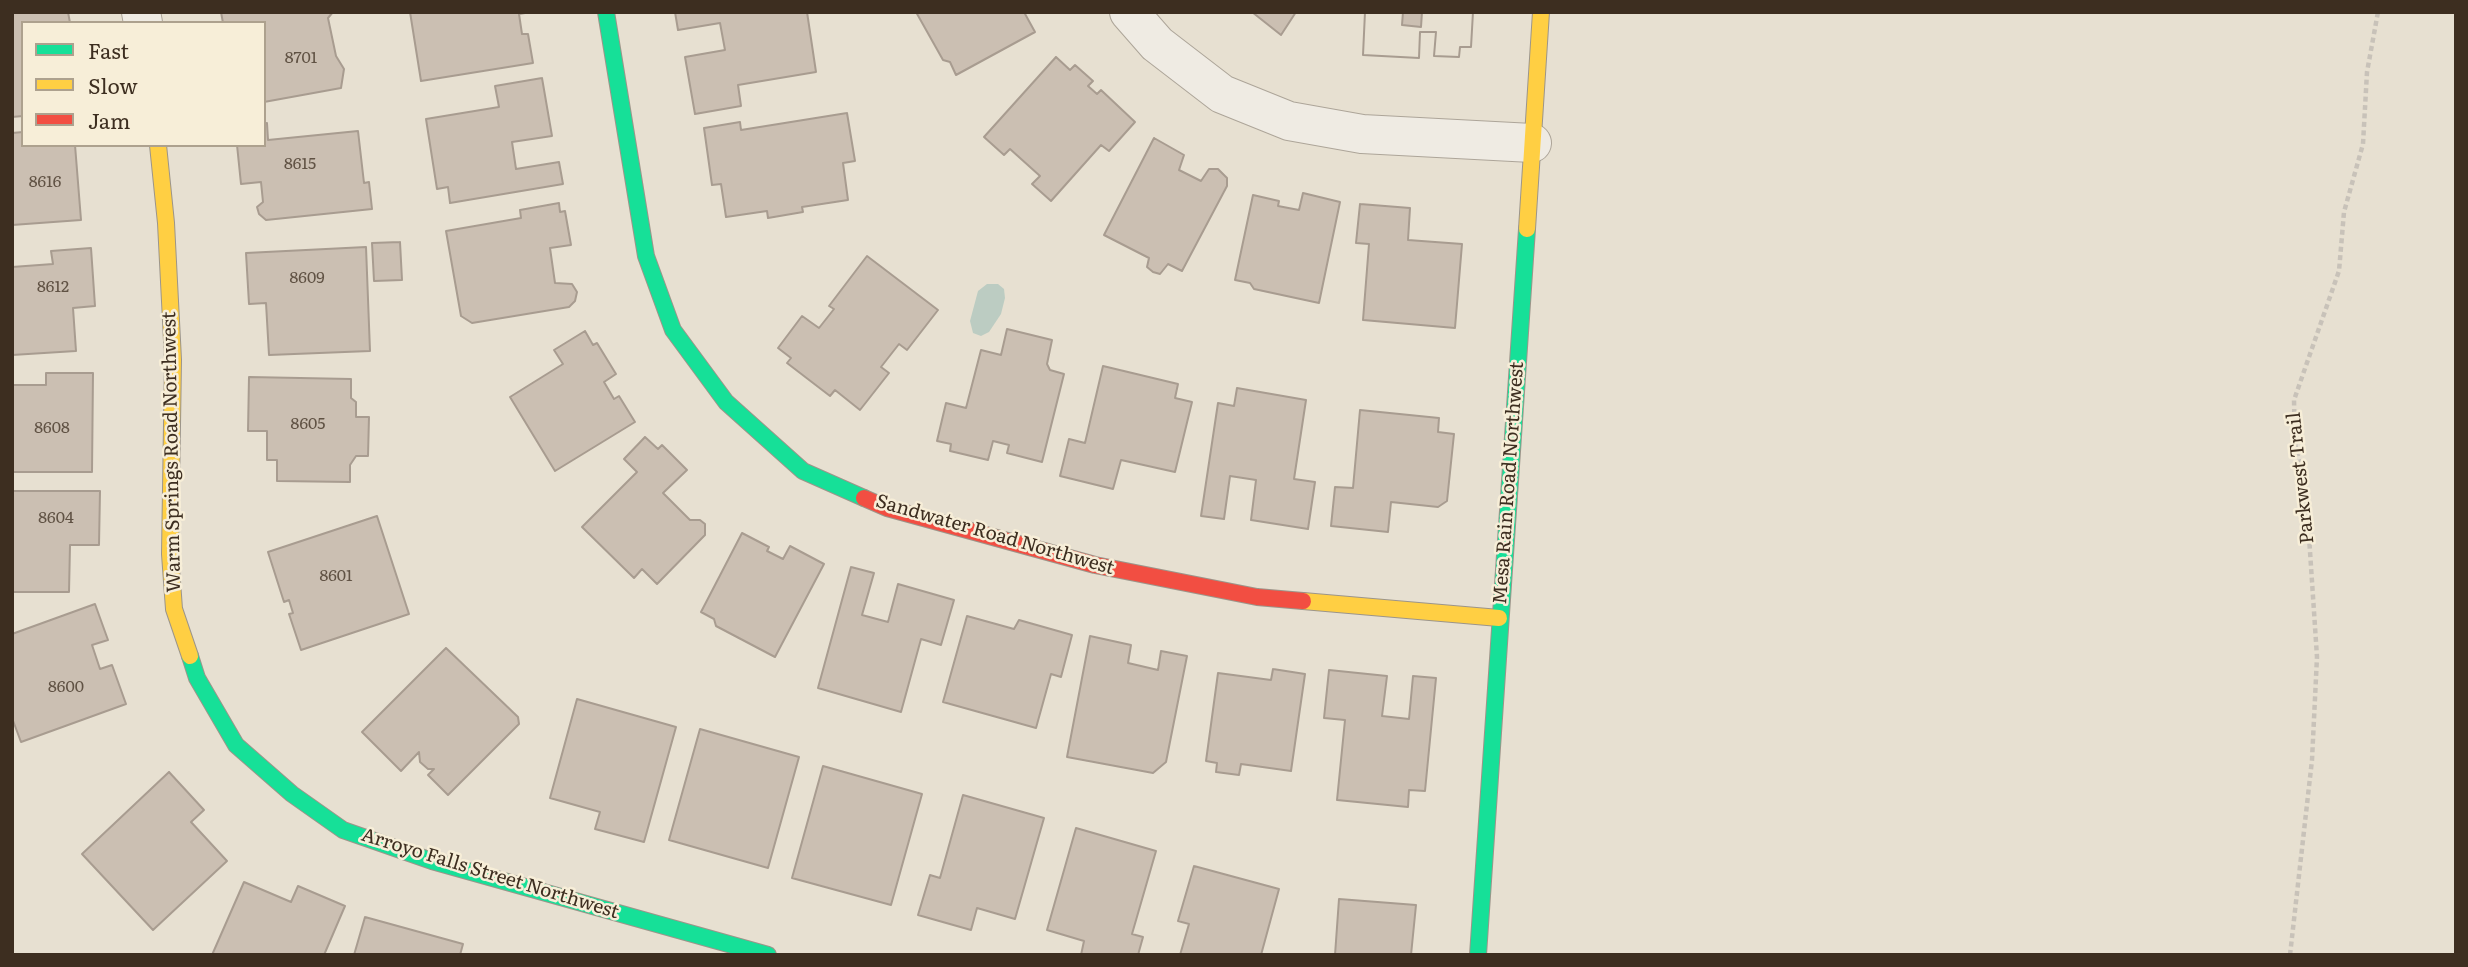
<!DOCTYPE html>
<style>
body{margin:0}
#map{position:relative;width:2468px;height:967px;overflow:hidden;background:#e7e0d1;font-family:Literata,serif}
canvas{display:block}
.frame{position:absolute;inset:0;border:14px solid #3d2e20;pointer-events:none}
.legend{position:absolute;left:21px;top:21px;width:245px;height:126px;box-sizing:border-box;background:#f7eed8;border:2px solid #ada18e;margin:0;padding:9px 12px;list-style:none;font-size:21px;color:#3d2e20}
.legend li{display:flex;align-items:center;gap:14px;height:35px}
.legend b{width:35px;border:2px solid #ada18e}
</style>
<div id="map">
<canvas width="2468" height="967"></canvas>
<div class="frame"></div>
<ul class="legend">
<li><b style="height:9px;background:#16e098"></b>Fast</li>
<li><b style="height:9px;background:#ffcf43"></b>Slow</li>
<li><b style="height:9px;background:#f24e42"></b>Jam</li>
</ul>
</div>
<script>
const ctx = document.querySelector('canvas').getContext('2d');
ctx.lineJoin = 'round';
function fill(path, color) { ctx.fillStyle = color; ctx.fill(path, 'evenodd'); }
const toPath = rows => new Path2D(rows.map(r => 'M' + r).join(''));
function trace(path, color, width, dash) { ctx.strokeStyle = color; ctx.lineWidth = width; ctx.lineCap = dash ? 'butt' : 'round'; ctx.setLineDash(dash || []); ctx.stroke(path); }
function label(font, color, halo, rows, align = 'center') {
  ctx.font = font + ' Literata,serif'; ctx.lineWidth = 5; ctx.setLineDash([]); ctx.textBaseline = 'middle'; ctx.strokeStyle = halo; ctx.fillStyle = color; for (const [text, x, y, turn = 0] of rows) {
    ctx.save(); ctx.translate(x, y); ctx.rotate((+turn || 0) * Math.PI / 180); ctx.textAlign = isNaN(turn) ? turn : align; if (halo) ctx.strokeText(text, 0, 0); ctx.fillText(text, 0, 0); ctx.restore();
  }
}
fill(toPath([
 [987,284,998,284,1004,289,1005,298,1001,314,989,332,981,336,973,333,970,321,978,291]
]), '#bcccc2');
const building = toPath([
 [12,12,68,12,70,23,23,23,23,116,12,117,12,12],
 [221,12,333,12,328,18,336,56,344,69,341,88,264,102,264,23,223,23,221,12],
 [410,12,531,12,519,14,522,34,528,34,533,63,421,81,410,12],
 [675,12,807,12,816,72,738,85,741,106,695,114,685,57,725,50,720,23,678,30,675,12],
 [916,12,1024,12,1035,32,956,75,950,62,943,60,916,12],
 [1252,12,1296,12,1281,35,1252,12],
 [1365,12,1403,12,1402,25,1421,27,1422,12,1473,12,1471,47,1460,47,1459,57,1434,56,1436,32,1420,32,1419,58,1363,55,1365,12],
 [1365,12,1473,12,1471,47,1460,47,1459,57,1434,56,1436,32,1420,32,1419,58,1363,55,1365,12],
 [1056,57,1070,70,1075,65,1093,81,1088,86,1097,94,1101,90,1135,122,1109,151,1101,145,1051,201,1032,184,1040,176,1010,149,1004,155,984,137,1056,57],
 [542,78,552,136,512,142,516,169,559,162,563,184,450,203,448,187,437,189,426,119,499,107,495,86,542,78],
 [847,113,855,161,843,163,848,200,802,207,803,212,768,218,767,211,726,217,721,184,712,185,704,128,740,122,741,130,847,113],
 [267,123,268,140,358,131,364,183,369,182,372,209,266,220,259,214,257,207,263,202,261,182,241,184,237,145,264,145,264,124,267,123],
 [23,132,23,145,75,145,81,220,12,225,12,133,23,132],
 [1154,138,1184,155,1179,170,1201,181,1209,169,1218,169,1227,178,1227,186,1182,271,1168,264,1160,274,1153,272,1147,267,1149,258,1104,235,1154,138],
 [1303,193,1340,202,1319,303,1254,289,1250,283,1235,280,1253,195,1279,201,1278,206,1299,210,1303,193],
 [559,203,560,212,565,211,571,245,550,248,555,283,572,284,577,292,575,301,569,307,472,323,461,316,446,231,521,218,520,210,559,203],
 [1360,204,1410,208,1408,240,1462,244,1455,328,1363,320,1369,244,1356,243,1360,204],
 [400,242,402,280,374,281,372,243,400,242],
 [366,247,370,351,269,355,266,303,249,304,246,253,366,247],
 [91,248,95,306,73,308,76,351,12,355,12,267,53,264,51,251,91,248],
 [867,256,938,310,907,350,899,344,881,367,889,373,860,410,835,390,830,396,787,363,791,358,778,348,802,316,819,328,834,309,829,306,867,256],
 [1007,329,1052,340,1047,364,1050,370,1064,374,1042,462,1007,453,1009,445,993,441,988,460,950,451,951,444,937,441,946,403,966,408,981,350,1001,355,1007,329],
 [585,331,593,345,597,343,616,374,604,382,614,399,619,396,635,422,555,471,510,397,563,364,554,350,585,331],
 [1103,366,1178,384,1175,398,1192,402,1175,472,1121,460,1113,489,1060,476,1069,439,1085,443,1103,366],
 [46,373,93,373,92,472,12,472,12,385,46,385,46,373],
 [249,377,351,379,351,398,356,402,356,417,369,417,368,456,356,456,350,465,350,482,277,481,277,460,267,460,267,431,248,431,249,377],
 [1237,388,1306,400,1294,479,1315,482,1308,529,1251,520,1256,480,1230,476,1224,519,1201,516,1218,403,1234,406,1237,388],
 [1360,410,1439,418,1438,432,1454,434,1447,501,1438,507,1391,502,1388,532,1331,526,1335,487,1353,488,1360,410],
 [645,437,658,449,662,445,687,470,663,493,690,520,700,520,705,524,705,535,657,584,642,569,634,578,582,527,637,472,624,459,645,437],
 [12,491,100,491,99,545,70,545,69,592,12,592,12,491],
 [377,516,409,614,301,650,289,614,293,613,289,600,284,602,268,552,377,516],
 [742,533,769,547,767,551,783,559,790,546,824,564,775,657,716,626,714,619,701,612,742,533],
 [851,567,874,573,862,615,888,622,898,584,954,600,941,645,921,639,901,712,818,688,851,567],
 [95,604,108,640,92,645,100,669,112,665,126,704,21,742,12,718,12,634,95,604],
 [967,616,1014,629,1019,620,1072,635,1061,677,1051,674,1036,728,943,702,967,616],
 [1090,636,1131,645,1128,663,1158,670,1161,651,1187,656,1166,762,1153,773,1067,757,1090,636],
 [446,648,518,717,519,724,448,795,428,775,434,769,428,769,420,762,419,752,401,771,362,732,446,648],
 [1273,669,1305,674,1291,771,1241,764,1239,775,1216,772,1217,763,1206,761,1218,673,1271,680,1273,669],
 [1329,670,1387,676,1382,716,1409,719,1413,676,1436,678,1425,791,1409,790,1408,807,1337,800,1345,720,1324,718,1329,670],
 [577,699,676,727,644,842,595,829,600,812,550,798,577,699],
 [700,729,799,757,768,868,669,840,700,729],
 [823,766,922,794,891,905,792,878,823,766],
 [169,772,204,810,191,822,227,861,153,930,82,854,169,772],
 [963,795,1044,818,1015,919,977,908,971,930,918,915,930,875,940,878,963,795],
 [1076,828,1156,851,1132,934,1143,937,1138,955,1081,955,1084,941,1047,930,1076,828],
 [1194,866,1279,889,1261,955,1180,955,1189,924,1178,921,1194,866],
 [244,882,291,902,298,886,345,906,324,955,212,955,244,882],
 [1339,899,1416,905,1411,955,1335,955,1339,899],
 [365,917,463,944,460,955,354,955,365,917]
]);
fill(building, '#cbbfb2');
trace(building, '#a89c90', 2);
const street = toPath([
 [141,12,143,23],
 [1129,12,1157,44,1222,94,1289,121,1362,134,1532,143]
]);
const fast = toPath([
 [606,12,646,256,673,330,726,402,803,471,864,498],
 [190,656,197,678,236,745,292,794,343,830,432,861,768,955],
 [1478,955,1527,229]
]);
const slow = toPath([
 [158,145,166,223,173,360,170,554,174,609,190,656],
 [1527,229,1541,12],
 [1303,601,1499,618]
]);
const jam = toPath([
 [864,498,887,508,1095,565,1257,597,1303,601]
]);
trace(street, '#ada599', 40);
trace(fast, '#9c958a', 18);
trace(slow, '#9c958a', 18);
trace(jam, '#9c958a', 18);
trace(toPath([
 [2290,955,2312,760,2317,657,2306,491,2295,444,2294,400,2339,271,2344,212,2363,144,2367,72,2378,12]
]), '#c8c2b9', 4.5, [5, 3.5]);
trace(street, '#efebe3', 38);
trace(fast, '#16e098', 16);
trace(slow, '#ffcf43', 16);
trace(jam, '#f24e42', 16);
label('16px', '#605244', null, [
 ["8701",301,58],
 ["8615",300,164],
 ["8616",45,182],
 ["8609",307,278],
 ["8612",53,287],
 ["8605",308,424],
 ["8608",52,428],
 ["8604",56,518],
 ["8601",336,576],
 ["8600",66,687]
]);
label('19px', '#3d2e20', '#f7eed8', [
 ["Warm Springs Road Northwest",172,452,-91],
 ["Parkwest Trail",2301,478,-96],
 ["Mesa Rain Road Northwest",1509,483,-86],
 ["Sandwater Road Northwest",995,535,16],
 ["Arroyo Falls Street Northwest",490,874,17]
]);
</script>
